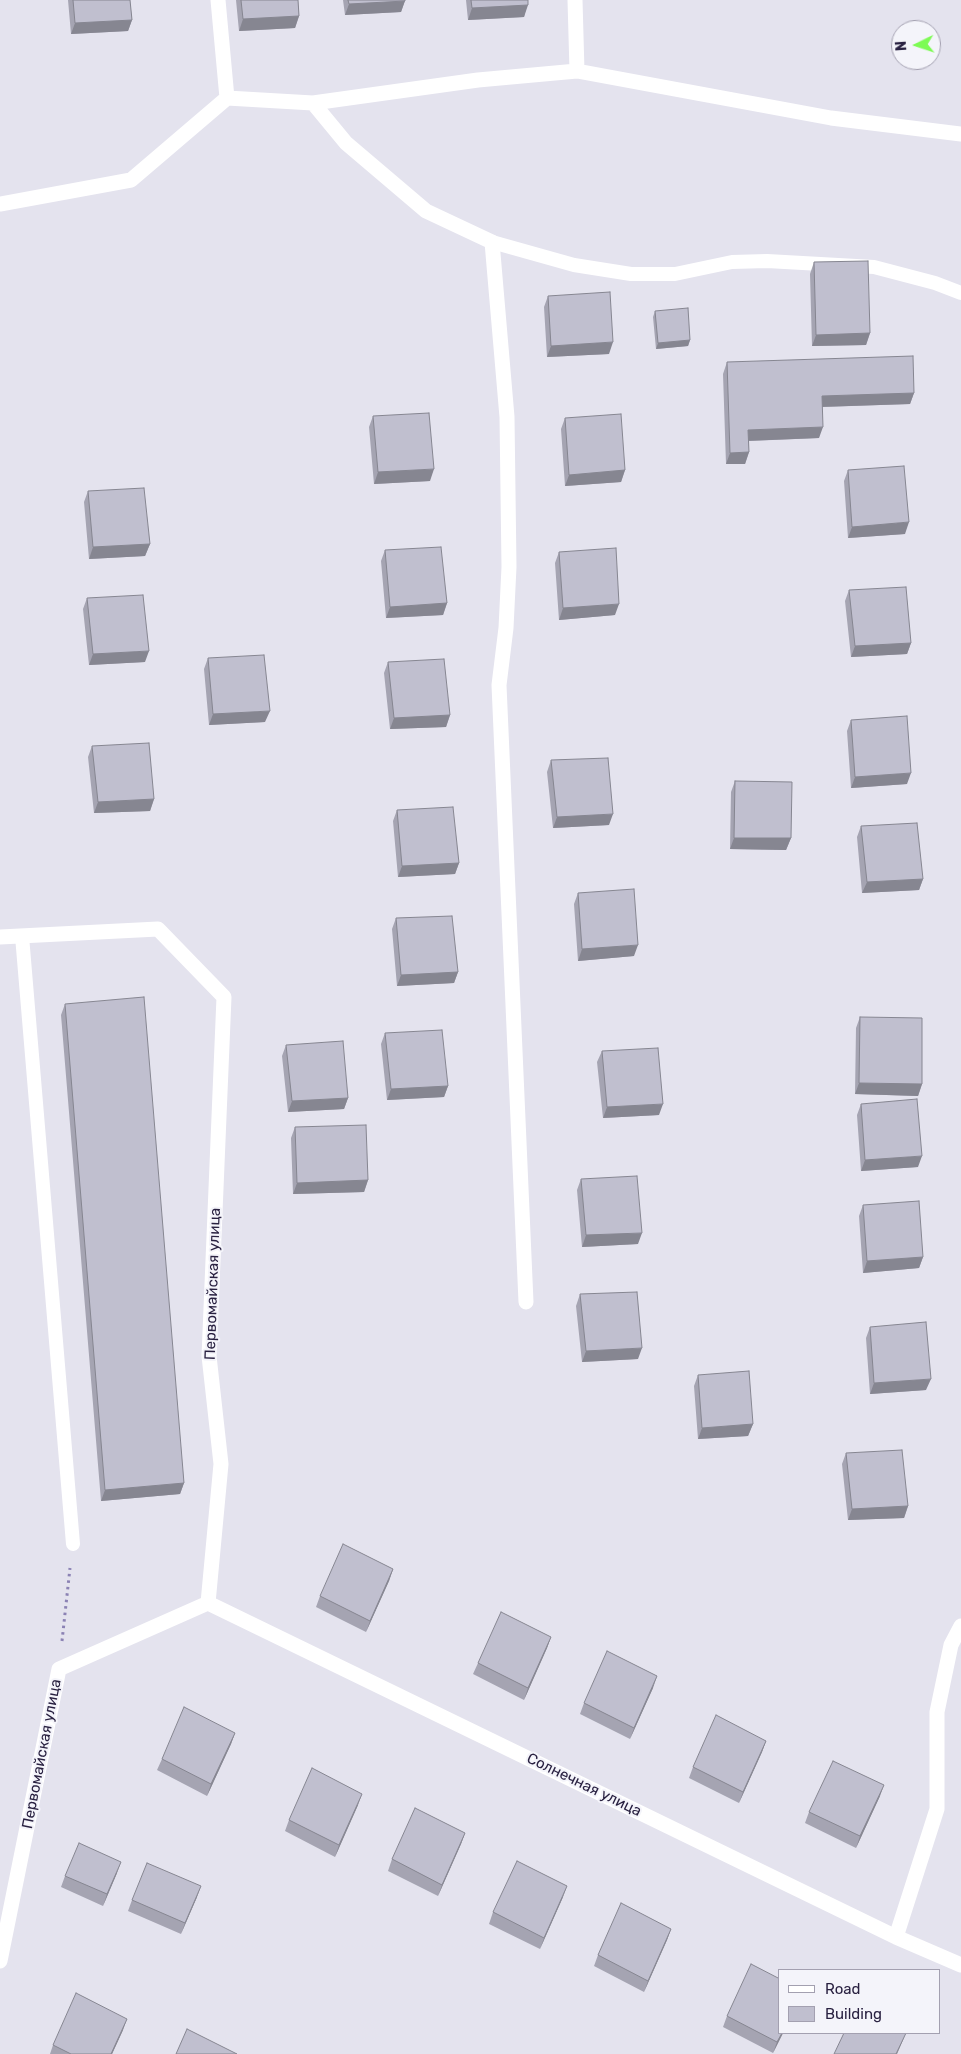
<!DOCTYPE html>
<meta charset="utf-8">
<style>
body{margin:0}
#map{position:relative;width:961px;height:2054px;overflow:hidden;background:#e4e3ee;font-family:Rubik,sans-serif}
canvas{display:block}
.legend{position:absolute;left:778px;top:1969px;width:162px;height:65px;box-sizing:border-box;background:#f4f4fa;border:1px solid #a3a0b0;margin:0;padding:6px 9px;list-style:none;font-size:15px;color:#292141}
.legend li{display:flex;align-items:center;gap:10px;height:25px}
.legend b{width:25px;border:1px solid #a3a0b0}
.north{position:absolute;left:891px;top:20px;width:50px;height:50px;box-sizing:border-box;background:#f4f4fa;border:1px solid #a3a0b0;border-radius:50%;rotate:266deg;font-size:14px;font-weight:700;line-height:20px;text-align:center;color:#292141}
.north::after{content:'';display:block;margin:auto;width:18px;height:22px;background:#7dfb54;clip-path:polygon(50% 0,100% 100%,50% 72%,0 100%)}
</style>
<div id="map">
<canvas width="961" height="2054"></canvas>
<ul class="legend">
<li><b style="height:6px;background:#fff"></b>Road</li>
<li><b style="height:14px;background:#c0bfcf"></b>Building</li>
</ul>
<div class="north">N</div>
</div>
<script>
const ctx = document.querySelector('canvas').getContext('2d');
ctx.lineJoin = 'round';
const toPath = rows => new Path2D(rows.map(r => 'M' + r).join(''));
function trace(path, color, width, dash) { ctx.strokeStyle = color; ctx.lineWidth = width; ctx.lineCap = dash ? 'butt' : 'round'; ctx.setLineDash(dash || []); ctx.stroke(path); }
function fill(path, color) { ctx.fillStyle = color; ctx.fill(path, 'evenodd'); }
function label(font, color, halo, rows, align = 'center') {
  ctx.font = font + ' Rubik,sans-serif'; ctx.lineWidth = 4; ctx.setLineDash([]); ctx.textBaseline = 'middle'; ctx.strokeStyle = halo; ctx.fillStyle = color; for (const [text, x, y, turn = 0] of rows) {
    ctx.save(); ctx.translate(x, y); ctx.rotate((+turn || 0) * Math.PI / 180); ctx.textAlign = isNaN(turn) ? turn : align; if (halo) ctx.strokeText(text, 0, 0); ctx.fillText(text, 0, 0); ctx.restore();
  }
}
trace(toPath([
 [62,1641,70,1568]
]), '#8b82b4', 3, [2.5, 4]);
trace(toPath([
 [492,242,574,265,631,274,675,274,732,262,767,261,874,267,935,283,961,293],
 [22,936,73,1544]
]), '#fff', 14);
trace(toPath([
 [218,0,227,98],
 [575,0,577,71],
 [313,103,346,143,426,211,492,242,507,417,509,567,506,628,499,685,526,1302],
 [0,204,131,180,227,98,313,103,478,80,577,71,831,118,961,134],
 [0,937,158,929,224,997,209,1356,221,1464,208,1603,59,1669,0,1961],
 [208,1603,896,1937,961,1965],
 [896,1937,937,1809,937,1712,951,1645,961,1626]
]), '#fff', 15);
fill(toPath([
 [68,0,130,0,132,20,128,31,71,34],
 [236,0,298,0,299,16,295,28,239,31],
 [343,0,405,0,401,12,345,15],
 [466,0,528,0,524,17,468,20],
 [814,262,870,333,866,345,812,346,810,274],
 [548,296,609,354,547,357,544,307],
 [655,311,690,340,688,346,656,349,653,317],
 [727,362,914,393,910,404,822,407,819,438,749,441,749,452,745,464,726,464,723,374],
 [373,416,430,481,374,484,369,427],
 [565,418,625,470,621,482,565,486,561,429],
 [848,470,905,534,848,538,844,481],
 [88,491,150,544,145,556,89,559,84,502],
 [385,550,447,603,443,615,386,618,381,561],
 [559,552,615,615,559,620,555,563],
 [849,590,911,643,907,654,851,657,845,601],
 [87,598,145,662,89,665,83,609],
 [208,658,265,722,209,725,204,669],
 [388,662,450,715,446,727,390,729,384,673],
 [851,720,907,784,851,788,847,731],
 [92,746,154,799,150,811,94,813,88,757],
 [551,760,609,825,553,828,547,772],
 [735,781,791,838,786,850,730,849,731,792],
 [397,810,459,863,455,874,398,877,393,821],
 [861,826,923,879,919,890,862,893,857,837],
 [578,893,634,956,578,961,574,904],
 [396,918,458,972,454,983,397,986,392,929],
 [65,1004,184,1483,180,1494,101,1501,61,1015],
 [860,1017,922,1084,918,1096,855,1094,856,1028],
 [385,1033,448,1086,444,1097,387,1100,381,1044],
 [286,1045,348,1098,344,1109,288,1112,282,1056],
 [602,1051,659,1115,603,1118,597,1062],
 [861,1104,918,1167,861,1171,857,1115],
 [295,1127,368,1180,364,1192,293,1194,291,1138],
 [581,1179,638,1244,582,1247,577,1190],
 [863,1205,923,1257,919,1268,863,1273,859,1216],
 [580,1294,638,1359,582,1362,576,1306],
 [870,1327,926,1390,870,1394,866,1338],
 [698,1375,753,1424,748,1436,698,1439,694,1386],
 [846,1453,908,1506,904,1518,848,1520,842,1464],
 [393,1569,389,1581,366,1632,316,1607,320,1596],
 [551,1637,547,1648,524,1700,473,1674,478,1663],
 [653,1688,630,1739,580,1714,584,1703],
 [235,1733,231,1744,207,1796,157,1770,162,1759],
 [766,1741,762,1752,739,1803,689,1778,693,1767],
 [880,1796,856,1848,805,1823,809,1812],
 [358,1805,335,1857,285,1831,289,1820],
 [465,1833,461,1844,438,1896,388,1871,392,1859],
 [117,1873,103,1906,61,1887,65,1876],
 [197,1897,181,1934,128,1911,132,1900],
 [563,1897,540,1949,489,1924,493,1912],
 [671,1929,667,1940,644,1992,594,1966,598,1955],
 [727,2016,783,2033,773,2053,723,2027],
 [123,2030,112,2054,50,2054,53,2045]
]), '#a5a4b2');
fill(toPath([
 [405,1,401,12,345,15,349,4],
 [528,5,524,17,468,20,472,8],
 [299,16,295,28,239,31,243,19],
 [132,20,128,31,71,34,75,23],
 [870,333,866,345,812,346,816,335],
 [690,340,688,346,656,349,658,343],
 [613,342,609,354,547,357,551,346],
 [914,393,910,404,818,407,822,396],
 [823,427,819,438,744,441,748,430],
 [749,452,745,464,726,464,730,453],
 [434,469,430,481,374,484,378,472],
 [625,470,621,482,565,486,569,475],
 [909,522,905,534,848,538,852,527],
 [150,544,145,556,89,559,93,547],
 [447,603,443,615,386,618,390,607],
 [619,604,615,615,559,620,563,608],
 [911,643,907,654,851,657,855,646],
 [149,651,145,662,89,665,93,654],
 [270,711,265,722,209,725,213,714],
 [450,715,446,727,390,729,394,718],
 [911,773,907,784,851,788,855,777],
 [154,799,150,811,94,813,98,802],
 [613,814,609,825,553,828,557,817],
 [734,838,791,838,786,850,730,849],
 [459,863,455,874,398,877,402,866],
 [923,879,919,890,862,893,867,882],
 [638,945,634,956,578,961,582,949],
 [458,972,454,983,397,986,401,975],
 [859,1083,922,1084,918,1096,855,1094],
 [448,1086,444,1097,387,1100,391,1089],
 [348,1098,344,1109,288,1112,292,1101],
 [663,1104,659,1115,603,1118,607,1107],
 [922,1156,918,1167,861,1171,865,1160],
 [368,1180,364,1192,293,1194,297,1183],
 [642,1233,638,1244,582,1247,586,1235],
 [923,1257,919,1268,863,1273,867,1261],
 [642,1348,638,1359,582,1362,586,1351],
 [931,1379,926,1390,870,1394,874,1383],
 [753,1424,748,1436,698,1439,702,1428],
 [184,1483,180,1494,101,1501,105,1490],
 [908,1506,904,1518,848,1520,852,1509],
 [393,1569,389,1581,366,1632,370,1621],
 [551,1637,547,1648,524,1700,528,1688],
 [657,1676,653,1688,630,1739,634,1728],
 [235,1733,231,1744,207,1796,211,1784],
 [766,1741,762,1752,739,1803,743,1792],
 [884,1785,880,1796,856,1848,860,1836],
 [362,1794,358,1805,335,1857,339,1845],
 [465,1833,461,1844,438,1896,442,1885],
 [121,1862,117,1873,103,1906,107,1894],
 [201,1886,197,1897,181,1934,185,1923],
 [567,1886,563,1897,540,1949,544,1938],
 [671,1929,667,1940,644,1992,648,1981],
 [127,2019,123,2030,112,2054,111,2054],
 [782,2033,783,2033,773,2053,777,2042],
 [906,2033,897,2054,896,2054]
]), '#868691');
const building = toPath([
 [73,0,130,0,132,20,75,23,73,0],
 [241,0,298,0,299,16,243,19,241,0],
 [348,0,405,0,405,1,349,4,348,0],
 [471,0,528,0,528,5,472,8,471,0],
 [868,261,870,333,816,335,814,262,868,261],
 [610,292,613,342,551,346,548,296,610,292],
 [688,308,690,340,658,343,655,311,688,308],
 [913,356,914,393,822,396,823,427,748,430,749,452,730,453,727,362,913,356],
 [429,413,434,469,378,472,373,416,429,413],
 [621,414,625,470,569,475,565,418,621,414],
 [904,466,909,522,852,527,848,470,904,466],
 [144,488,150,544,93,547,88,491,144,488],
 [441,547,447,603,390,607,385,550,441,547],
 [616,548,619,604,563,608,559,552,616,548],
 [906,587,911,643,855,646,849,590,906,587],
 [143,595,149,651,93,654,87,598,143,595],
 [264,655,270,711,213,714,208,658,264,655],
 [444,659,450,715,394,718,388,662,444,659],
 [907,716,911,773,855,777,851,720,907,716],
 [149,743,154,799,98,802,92,746,149,743],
 [608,758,613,814,557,817,551,760,608,758],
 [735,781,792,782,791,838,734,838,735,781],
 [453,807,459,863,402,866,397,810,453,807],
 [917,823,923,879,867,882,861,826,917,823],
 [634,889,638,945,582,949,578,893,634,889],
 [452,916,458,972,401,975,396,918,452,916],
 [144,997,184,1483,105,1490,65,1004,144,997],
 [860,1017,922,1018,922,1084,859,1083,860,1017],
 [442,1030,448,1086,391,1089,385,1033,442,1030],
 [343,1041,348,1098,292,1101,286,1045,343,1041],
 [658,1048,663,1104,607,1107,602,1051,658,1048],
 [917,1099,922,1156,865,1160,861,1104,917,1099],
 [366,1125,368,1180,297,1183,295,1127,366,1125],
 [637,1176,642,1233,586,1235,581,1179,637,1176],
 [919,1201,923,1257,867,1261,863,1205,919,1201],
 [637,1292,642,1348,586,1351,580,1294,637,1292],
 [926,1322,931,1379,874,1383,870,1327,926,1322],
 [749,1371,753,1424,702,1428,698,1375,749,1371],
 [902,1450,908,1506,852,1509,846,1453,902,1450],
 [343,1544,393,1569,370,1621,320,1596,343,1544],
 [501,1612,551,1637,528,1688,478,1663,501,1612],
 [607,1651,657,1676,634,1728,584,1703,607,1651],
 [184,1707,235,1733,211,1784,162,1759,184,1707],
 [716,1715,766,1741,743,1792,693,1767,716,1715],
 [833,1761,884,1785,860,1836,809,1812,833,1761],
 [312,1768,362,1794,339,1845,289,1820,312,1768],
 [415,1808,465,1833,442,1885,392,1859,415,1808],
 [79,1843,121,1862,107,1894,65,1876,79,1843],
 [517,1861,567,1886,544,1938,493,1912,517,1861],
 [147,1863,201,1886,185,1923,132,1900,147,1863],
 [621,1903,671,1929,648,1981,598,1955,621,1903],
 [751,1964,780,1979,780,2033,782,2033,777,2042,727,2016,751,1964],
 [76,1993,127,2019,111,2054,71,2054,53,2045,76,1993],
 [187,2029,237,2054,176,2054,187,2029],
 [844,2033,906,2033,896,2054,834,2054,844,2033]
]);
fill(building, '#c0bfcf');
trace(building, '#868691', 1);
label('15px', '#292141', '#f4f4fa', [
 ["Первомайская улица",213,1284,-88],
 ["Первомайская улица",42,1754,-79],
 ["Солнечная улица",584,1785,26]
]);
</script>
